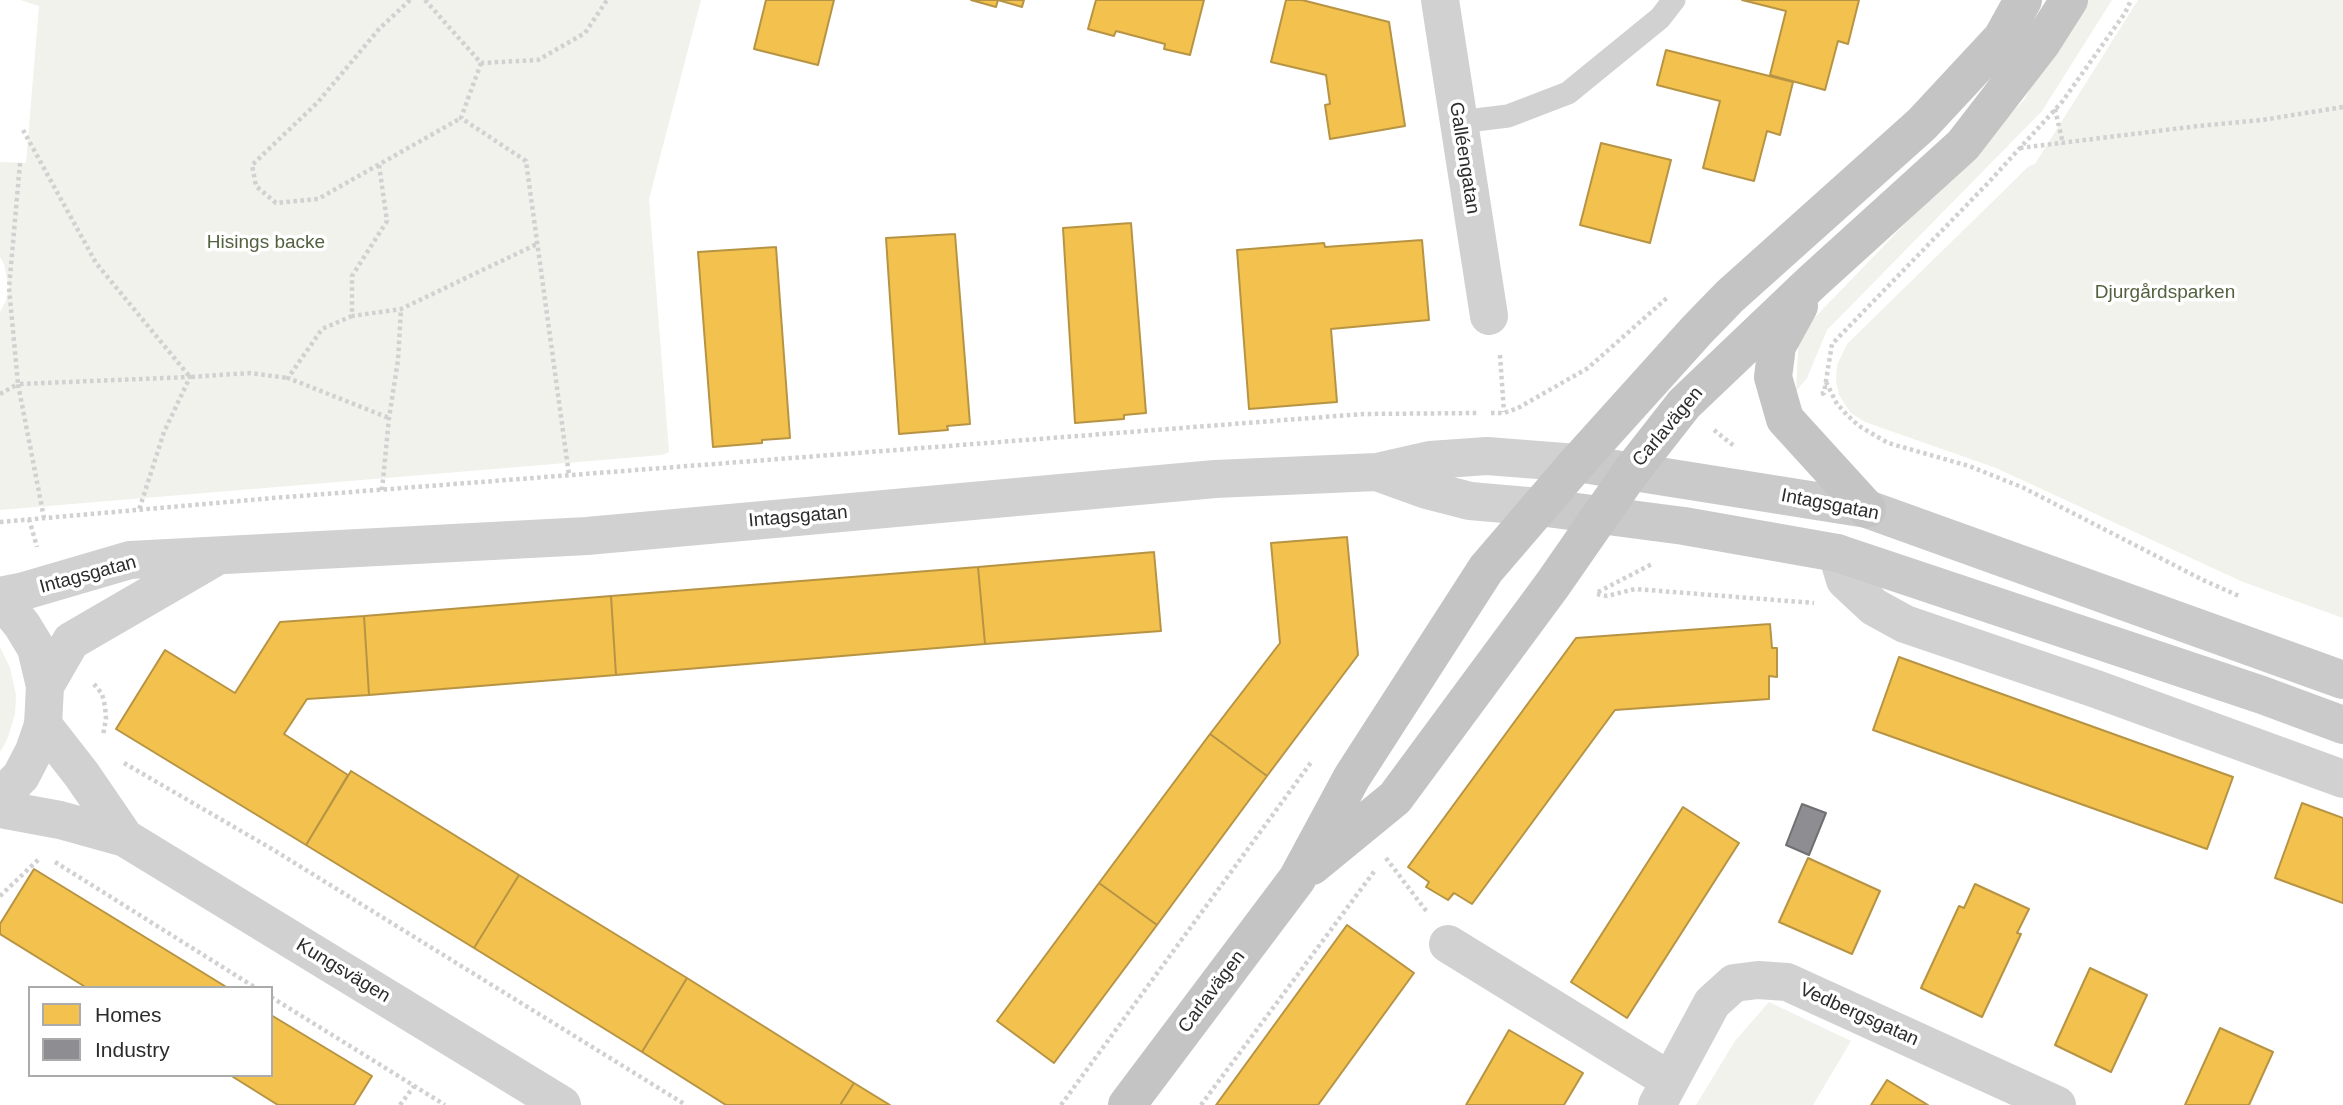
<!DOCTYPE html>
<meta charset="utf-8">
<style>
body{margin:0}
#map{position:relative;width:2343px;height:1105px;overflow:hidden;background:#fff;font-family:Arial,sans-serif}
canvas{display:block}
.legend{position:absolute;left:28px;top:986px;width:245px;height:91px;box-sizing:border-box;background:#fff;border:2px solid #ababab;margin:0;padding:9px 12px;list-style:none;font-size:21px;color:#2c2c2c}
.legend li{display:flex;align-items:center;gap:14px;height:35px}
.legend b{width:35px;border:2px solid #ababab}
</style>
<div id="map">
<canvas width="2343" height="1105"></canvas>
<ul class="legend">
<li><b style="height:19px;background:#f2c14e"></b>Homes</li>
<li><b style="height:19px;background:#8d8d92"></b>Industry</li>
</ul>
</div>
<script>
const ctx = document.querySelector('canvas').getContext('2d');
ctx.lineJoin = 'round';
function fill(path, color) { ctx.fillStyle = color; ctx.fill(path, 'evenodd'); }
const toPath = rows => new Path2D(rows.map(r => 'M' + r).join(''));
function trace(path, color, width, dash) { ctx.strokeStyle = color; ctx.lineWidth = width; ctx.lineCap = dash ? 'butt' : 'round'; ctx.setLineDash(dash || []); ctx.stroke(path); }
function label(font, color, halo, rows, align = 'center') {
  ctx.font = font + ' Arial,sans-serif'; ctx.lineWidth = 7; ctx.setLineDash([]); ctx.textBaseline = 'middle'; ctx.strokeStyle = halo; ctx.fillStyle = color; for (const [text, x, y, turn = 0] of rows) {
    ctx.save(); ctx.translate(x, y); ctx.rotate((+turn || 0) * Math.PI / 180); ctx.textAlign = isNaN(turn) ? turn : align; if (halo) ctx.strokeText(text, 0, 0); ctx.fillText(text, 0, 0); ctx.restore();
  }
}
fill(toPath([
 [20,0,701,0,649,199,669,452,662,455,0,510,0,312,6,301,9,288,4,264,0,257,0,162,26,163,39,6],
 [2079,0,2112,0,2042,111,1827,330,1807,378,1796,391,1799,334,2024,100],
 [2138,0,2343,0,2343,618,2243,582,1996,468,1865,422,1851,413,1839,395,1836,381,1837,365,1847,344,2029,166,2035,164],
 [0,647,10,668,16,695,15,714,7,740,0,752],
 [1769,1002,1851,1041,1813,1105,1696,1105,1735,1041]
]), '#f0f2eb');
const homes = toPath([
 [766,0,834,0,818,65,754,49,766,0],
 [971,0,1024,0,1022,7,998,0,996,7,971,0],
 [1096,0,1204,0,1190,55,1164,49,1165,44,1116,31,1114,36,1088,29,1096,0],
 [1286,0,1302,0,1389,22,1405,126,1330,139,1325,105,1330,104,1326,75,1271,62,1286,0],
 [1742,0,1859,0,1848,44,1838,41,1825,90,1770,75,1786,11,1742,0],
 [1666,50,1793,82,1780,135,1767,131,1754,181,1703,168,1720,101,1657,85,1666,50],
 [1601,143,1671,160,1650,243,1580,225,1601,143],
 [1131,223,1146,413,1124,415,1124,419,1075,423,1063,228,1131,223],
 [955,234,970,424,947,426,948,430,899,434,886,238,955,234],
 [1422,240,1429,320,1331,329,1337,402,1249,409,1237,250,1324,243,1325,247,1422,240],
 [776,247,790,438,762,440,762,443,713,447,698,252,776,247],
 [1347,537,1358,655,1267,776,1210,734,1280,643,1271,543,1347,537],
 [1154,552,1161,631,985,644,978,567,1154,552],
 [978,567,985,644,616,675,611,596,978,567],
 [611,596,616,675,369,695,364,616,611,596],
 [364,616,369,695,307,699,284,734,348,775,306,845,116,729,165,650,235,693,280,622,364,616],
 [1770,624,1772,648,1777,648,1777,677,1769,676,1769,699,1615,710,1472,904,1454,893,1448,900,1426,887,1429,882,1408,867,1576,638,1770,624],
 [1899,657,2233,777,2207,849,1873,730,1899,657],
 [1210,734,1267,776,1157,925,1099,883,1210,734],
 [351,771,519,875,474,948,306,845,351,771],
 [2302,803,2343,818,2343,903,2275,878,2302,803],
 [1683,807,1739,843,1627,1018,1571,982,1683,807],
 [1808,858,1880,891,1852,954,1779,922,1808,858],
 [34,869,228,988,87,988,0,934,0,924,34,869],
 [519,875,687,978,642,1052,474,948,519,875],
 [1099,883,1157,925,1054,1063,997,1021,1099,883],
 [1975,884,2029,909,2017,933,2021,934,1982,1017,1921,988,1959,906,1964,908,1975,884],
 [1347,925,1414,973,1318,1105,1216,1105,1347,925],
 [2090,968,2147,995,2111,1072,2055,1045,2090,968],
 [687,978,854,1083,840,1105,726,1105,642,1052,687,978],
 [271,1015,372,1076,354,1105,278,1105,230,1075,271,1075,271,1015],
 [2220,1028,2273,1052,2249,1105,2185,1105,2220,1028],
 [1509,1030,1583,1073,1564,1105,1466,1105,1509,1030],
 [1887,1080,1928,1105,1871,1105,1887,1080],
 [854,1083,890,1105,840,1105,854,1083]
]);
fill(homes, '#f2c14e');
trace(homes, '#b79444', 2);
const industry = toPath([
 [1802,804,1826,813,1809,855,1786,845,1802,804]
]);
fill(industry, '#8d8d92');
trace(industry, '#707073', 2);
trace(toPath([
 [410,0,379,29,318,102,252,165,256,186,276,203,318,199,461,118],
 [425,0,481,63,538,60,585,33,607,0],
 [481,63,461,118,526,161,569,475],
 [2055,109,2063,144],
 [23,130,96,263,190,377,250,373,288,378],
 [2020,148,2198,126,2262,120,2343,107],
 [20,163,9,288,18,384,190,377,164,432,139,510],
 [379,165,387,221,352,276,352,316,401,309,537,244],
 [352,316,322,329,288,378,389,418],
 [1500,355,1504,412],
 [1826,382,1837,404,1847,415,1859,426,1888,443,1969,466,2024,488,2203,580,2239,596],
 [0,394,18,384,44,518],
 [1821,394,1824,393,1832,344,1988,183,2062,102,2125,13,2131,0],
 [1491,413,1504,413,1518,408,1588,368,1668,297],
 [1714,430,1734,446],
 [382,490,389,418,398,360,401,309],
 [29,519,37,547],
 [0,522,273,498,1363,414,1479,413],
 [1598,592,1652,564],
 [1597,594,1607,596,1635,589,1814,603],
 [94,684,102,694,105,706,106,719,103,735],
 [124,763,272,849,686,1105],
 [1386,858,1427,912],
 [55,862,256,988],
 [0,896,40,858],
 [271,997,445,1105],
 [400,1105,414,1086],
 [1061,1105,1312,761],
 [1201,1105,1376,869]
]), '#d1d1d1', 4.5, [3.5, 3.5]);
trace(toPath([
 [1459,122,1508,116,1568,93,1660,18,1674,0]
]), '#d1d1d1', 23);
trace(toPath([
 [1440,0,1489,316],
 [1837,553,1845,580,1874,607,1905,624,2096,689,2343,779],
 [43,725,82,775,125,838],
 [0,809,60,820,125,838,562,1105],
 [1448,944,1669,1080],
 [1657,1105,1712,1003,1734,983,1758,980,1787,982,2057,1105]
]), '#d1d1d1', 38);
trace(toPath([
 [1377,472,1427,490,1470,501,1539,507],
 [0,596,24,591,130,560,587,536,1215,479,1377,472,1430,460,1487,456,1577,463],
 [0,598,22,625,36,648,45,686,43,725,34,751,21,776,0,798],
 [45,686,71,641,214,558]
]), '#d1d1d1', 38);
trace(toPath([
 [1577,463,1867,509,2343,680],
 [1539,507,1684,526,1837,553,2262,695,2343,725]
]), '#cacaca', 38);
trace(toPath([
 [1799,306,1777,346,1773,377,1785,419,1867,509],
 [1312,866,1395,798,1553,584,1630,473,1684,404,1812,282,1963,145,2041,44,2069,0],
 [1127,1105,1297,879,1352,777,1486,569,1577,463,1697,330,1730,296,1922,124,2002,38,2023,0]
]), '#c4c4c4', 38);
label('19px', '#2c2c2c', '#fff', [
 ["Galléengatan",1464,158,81],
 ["Carlavägen",1668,427,-50],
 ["Intagsgatan",1830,505,11],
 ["Intagsgatan",798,517,-5],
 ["Intagsgatan",88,575,-15],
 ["Kungsvägen",343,971,31],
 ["Carlavägen",1212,992,-53],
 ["Vedbergsgatan",1859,1015,24]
]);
label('19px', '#52613f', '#fff', [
 ["Hisings backe",266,243],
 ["Djurgårdsparken",2165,293]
]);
</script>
